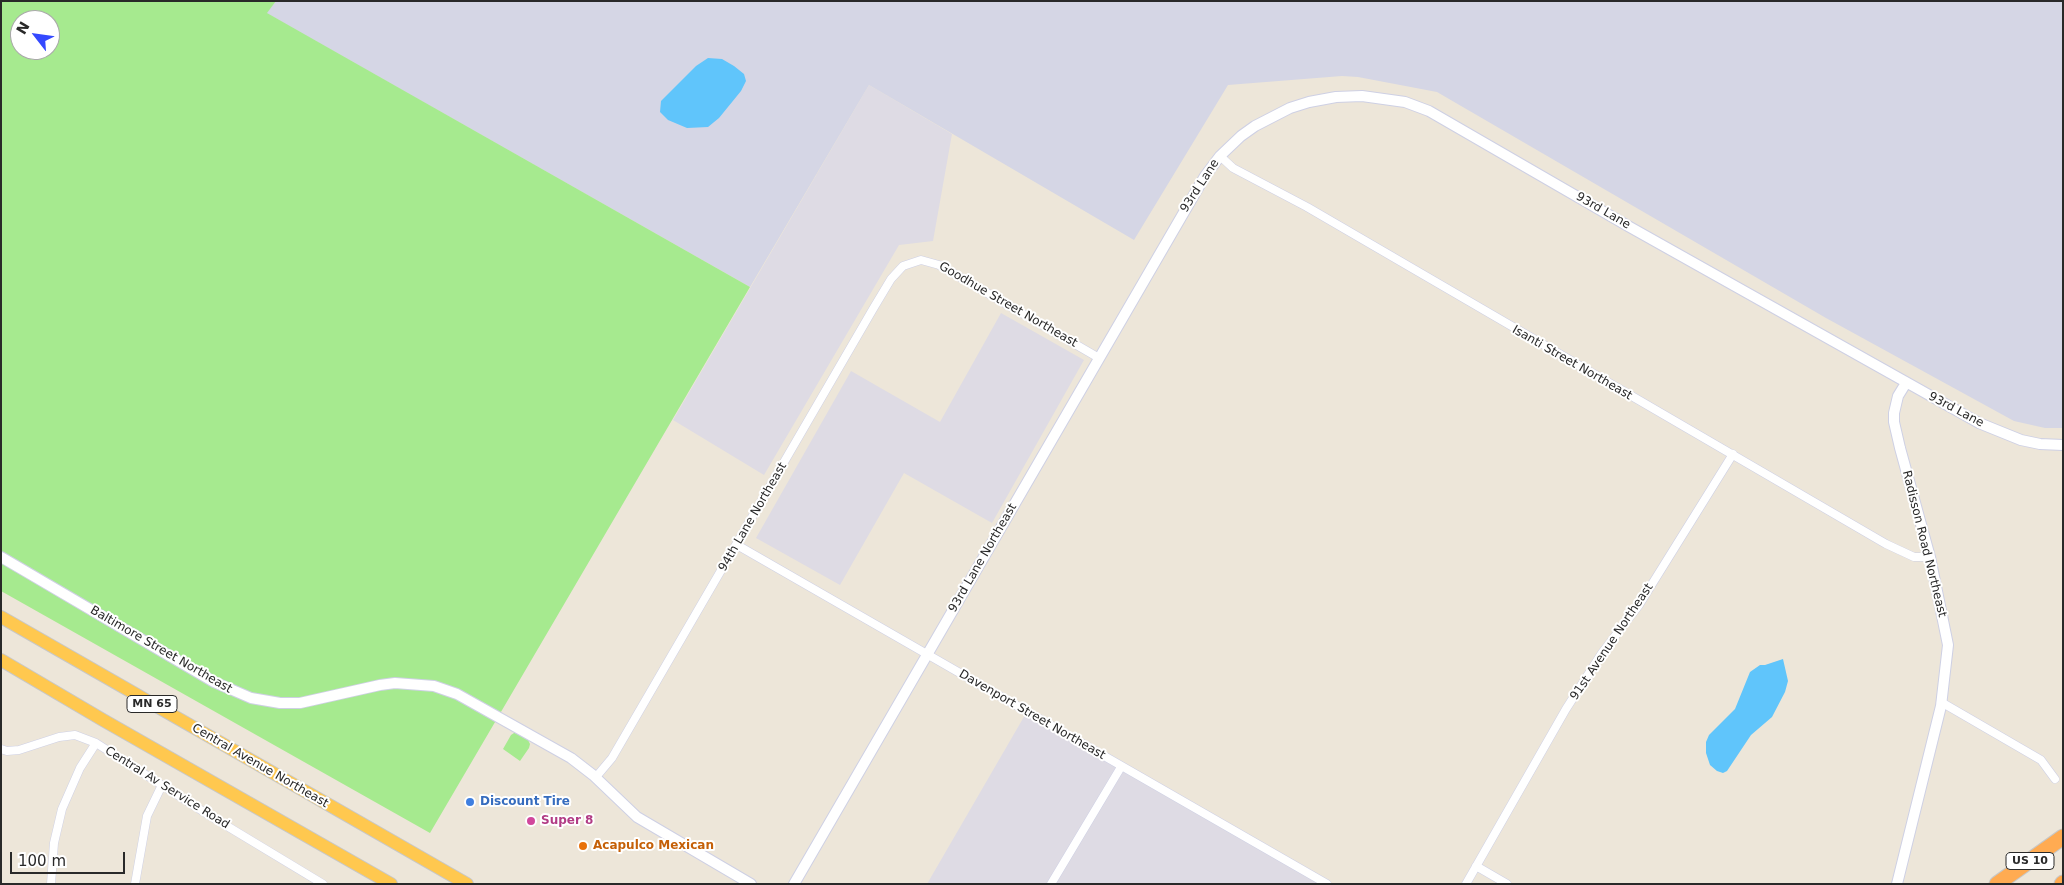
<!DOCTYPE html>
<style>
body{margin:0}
#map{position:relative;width:2064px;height:885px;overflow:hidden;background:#ede6d9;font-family:"DejaVu Sans",sans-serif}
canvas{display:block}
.frame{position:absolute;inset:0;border:2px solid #292929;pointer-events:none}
.north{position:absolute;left:10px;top:10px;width:50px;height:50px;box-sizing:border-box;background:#fff;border:1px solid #a9a9a9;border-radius:50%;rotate:300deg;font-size:14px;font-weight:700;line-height:20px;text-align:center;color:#292929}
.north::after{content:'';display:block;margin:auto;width:18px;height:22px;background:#3449ff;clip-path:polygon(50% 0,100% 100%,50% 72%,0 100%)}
.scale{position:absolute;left:10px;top:852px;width:115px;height:22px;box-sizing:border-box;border:2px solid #292929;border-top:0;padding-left:6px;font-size:15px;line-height:18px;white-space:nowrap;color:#292929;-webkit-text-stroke:4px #fff;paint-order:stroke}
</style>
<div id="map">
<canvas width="2064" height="885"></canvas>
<div class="frame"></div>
<div class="north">N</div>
<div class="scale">100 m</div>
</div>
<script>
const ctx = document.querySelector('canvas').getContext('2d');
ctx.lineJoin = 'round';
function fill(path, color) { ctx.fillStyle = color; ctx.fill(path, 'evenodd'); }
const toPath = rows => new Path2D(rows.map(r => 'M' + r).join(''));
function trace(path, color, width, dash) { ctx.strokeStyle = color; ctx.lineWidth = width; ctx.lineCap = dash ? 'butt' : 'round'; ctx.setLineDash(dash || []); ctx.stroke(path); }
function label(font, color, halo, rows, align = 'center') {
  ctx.font = font + ' "DejaVu Sans",sans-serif'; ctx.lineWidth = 4; ctx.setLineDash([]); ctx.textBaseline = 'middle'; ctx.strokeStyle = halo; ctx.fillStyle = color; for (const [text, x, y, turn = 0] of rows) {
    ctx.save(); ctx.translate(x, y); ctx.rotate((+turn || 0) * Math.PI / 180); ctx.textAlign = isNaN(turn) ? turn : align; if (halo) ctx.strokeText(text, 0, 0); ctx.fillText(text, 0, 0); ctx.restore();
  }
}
fill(toPath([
 [869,85,952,134,933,241,899,245,764,475,673,420],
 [1001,313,1084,360,992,523,904,473,840,585,756,538,851,371,940,422],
 [1025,715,1256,844,1327,884,927,884]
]), '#dedbe4');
fill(toPath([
 [276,1,2063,1,2063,428,2045,428,2014,421,1826,318,1437,92,1358,77,1342,76,1228,85,1134,240,869,85,750,287,266,13]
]), '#d5d6e5');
fill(toPath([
 [1,1,276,1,267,13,750,287,430,833,1,591],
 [20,20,50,20,50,50,20,50],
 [514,733,517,733,527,738,530,744,529,748,520,761,503,749,511,735]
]), '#a6ea8f');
fill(toPath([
 [708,58,722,59,734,66,744,74,746,81,741,91,719,118,708,127,687,128,668,120,660,112,661,101,696,66],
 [1783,659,1788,681,1785,692,1772,717,1751,735,1727,771,1723,773,1717,771,1710,765,1706,753,1706,742,1709,735,1735,709,1750,672,1760,665,1765,665]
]), '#60c5fb');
const minor = toPath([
 [1220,156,1233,168,1307,207,1886,544,1914,557,1930,557],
 [737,545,1327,884],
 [1941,702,2041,760,2055,779],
 [1,749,7,751,19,750,59,737,75,735,96,743,207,814,323,884],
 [596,777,612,758,873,309,891,279,903,266,921,260,939,265,1099,358],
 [1476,866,1507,884],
 [51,884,54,843,62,809,80,768,96,743],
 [135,884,147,816,162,785],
 [1051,884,1121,767],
 [1466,884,1566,709,1602,653,1639,605,1733,454]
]);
const tertiary = toPath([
 [1,557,214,682,251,698,280,703,300,703,380,685,395,683,434,686,457,694,571,758,593,775,637,817,751,884],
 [794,884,1205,176,1220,156,1241,136,1255,126,1290,108,1309,102,1336,97,1362,96,1405,102,1429,111,1628,226,1979,423,2021,440,2040,444,2063,445],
 [1897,884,1941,706,1948,645,1930,557,1900,448,1894,422,1894,413,1898,396,1906,383]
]);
const trunk = toPath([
 [1,617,467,884],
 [1,660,103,720,391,884]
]);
const motorway = toPath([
 [1997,884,2063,837],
 [2062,884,2063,883]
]);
trace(minor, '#ced0e4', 9);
trace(tertiary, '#ced0e4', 12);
trace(trunk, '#c7c7c7', 14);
trace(motorway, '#c7c7c7', 17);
trace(minor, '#fff', 8);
trace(tertiary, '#fff', 10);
trace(trunk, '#ffc84f', 12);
trace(motorway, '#ffab52', 15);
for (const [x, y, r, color] of [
 [470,802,5,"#3f7fe0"],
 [531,821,5,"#d1479c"],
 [583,846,5,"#e8710a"]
]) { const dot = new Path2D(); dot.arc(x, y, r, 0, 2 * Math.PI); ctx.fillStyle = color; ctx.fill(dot); trace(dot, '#fff', 2); }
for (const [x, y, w] of [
 [152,704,50],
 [2030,861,48]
]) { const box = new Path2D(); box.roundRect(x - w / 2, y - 8.5, w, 17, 4); ctx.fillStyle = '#fff'; ctx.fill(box); trace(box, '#292929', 1); }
label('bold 11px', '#292929', null, [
 ["MN 65",152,704],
 ["US 10",2030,861]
]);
label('12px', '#292929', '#fff', [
 ["93rd Lane",1200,186,-57],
 ["93rd Lane",1603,211,30],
 ["Goodhue Street Northeast",1008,305,30],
 ["Isanti Street Northeast",1572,363,30],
 ["93rd Lane",1956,410,28],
 ["94th Lane Northeast",753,517,-60],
 ["Radisson Road Northeast",1924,544,76],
 ["93rd Lane Northeast",983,558,-60],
 ["91st Avenue Northeast",1612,642,-56],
 ["Baltimore Street Northeast",161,650,30],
 ["Davenport Street Northeast",1032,715,30],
 ["Central Avenue Northeast",260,766,30],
 ["Central Av Service Road",167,788,32]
]);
label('bold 12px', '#366cbe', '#fff', [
 ["Discount Tire",480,802]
], 'left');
label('bold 12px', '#b23c85', '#fff', [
 ["Super 8",541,821]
], 'left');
label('bold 12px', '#c56008', '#fff', [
 ["Acapulco Mexican",593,846]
], 'left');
</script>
